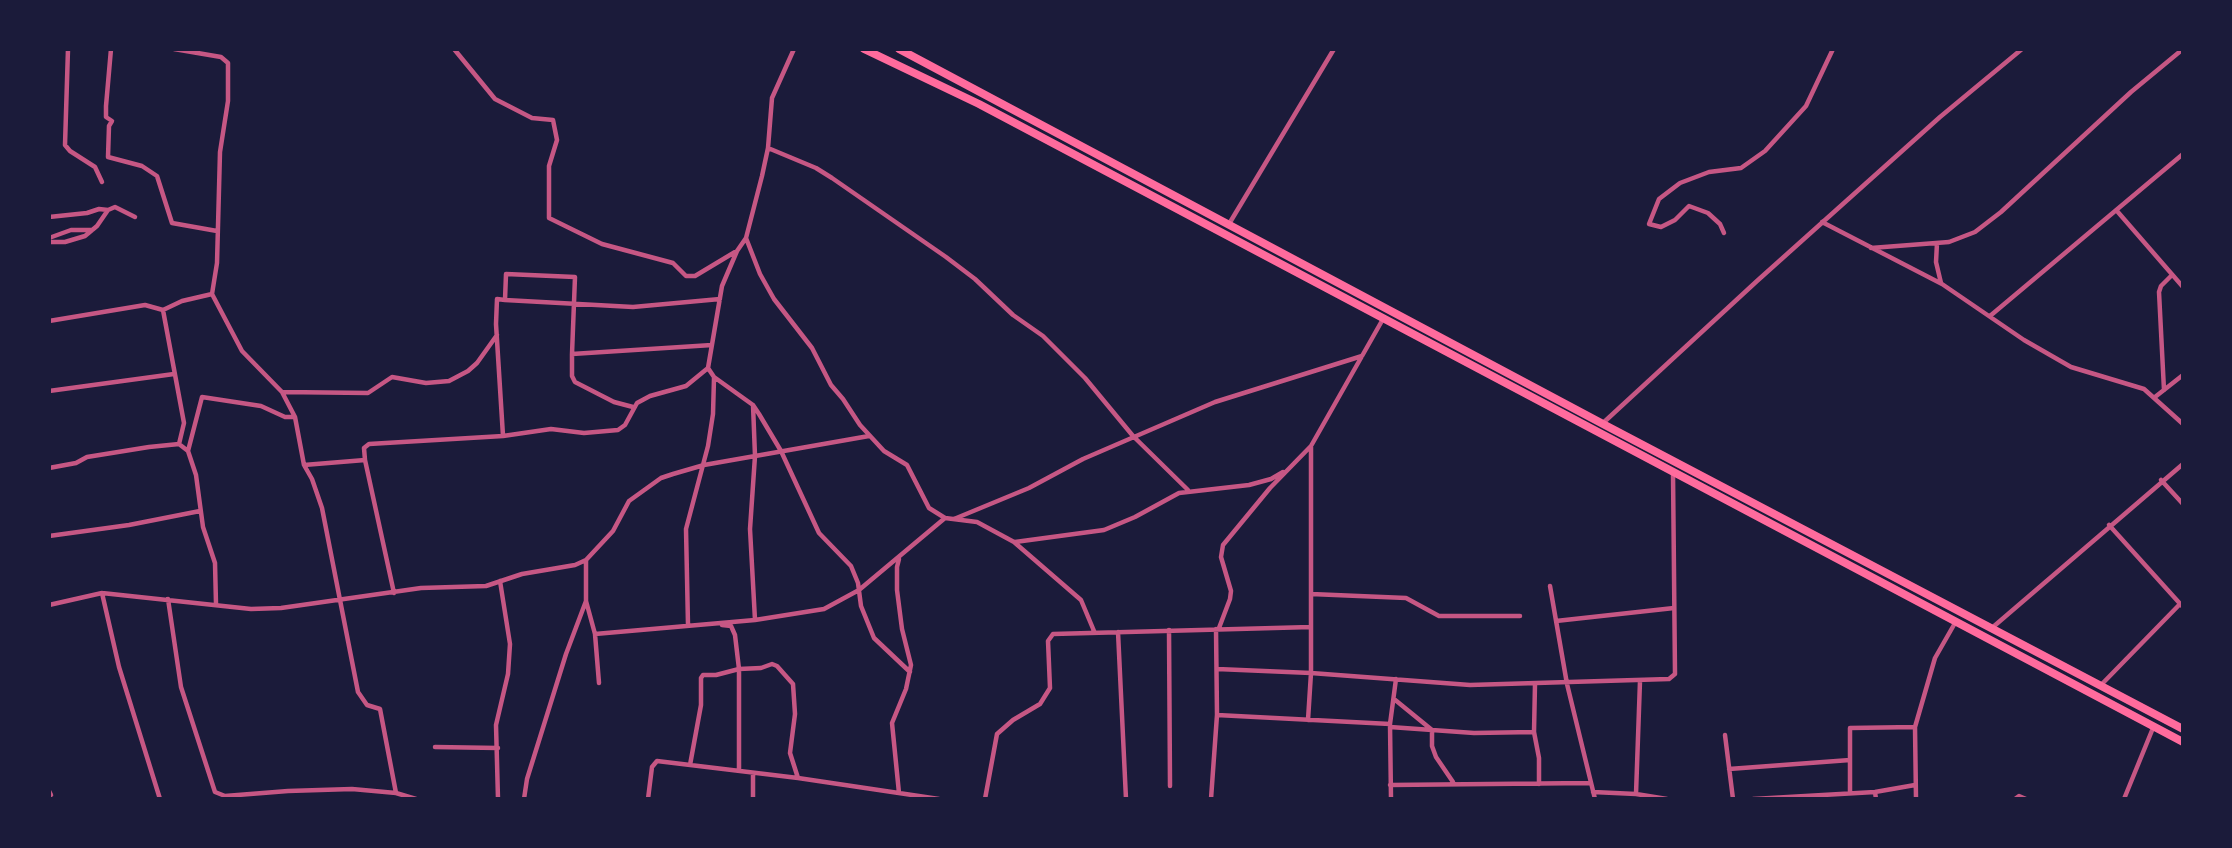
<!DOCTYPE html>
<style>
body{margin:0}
#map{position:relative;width:2232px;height:848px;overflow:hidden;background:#1b1b3a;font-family:"Public Sans",sans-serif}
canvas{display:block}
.frame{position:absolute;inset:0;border:51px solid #1b1b3a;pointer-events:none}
</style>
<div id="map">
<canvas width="2232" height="848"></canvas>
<div class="frame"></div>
</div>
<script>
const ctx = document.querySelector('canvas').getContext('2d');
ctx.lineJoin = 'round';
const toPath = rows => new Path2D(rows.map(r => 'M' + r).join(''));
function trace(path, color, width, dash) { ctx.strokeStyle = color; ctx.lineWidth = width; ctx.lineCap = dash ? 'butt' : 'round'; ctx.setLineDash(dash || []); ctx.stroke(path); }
trace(toPath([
 [68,49,65,145,70,151,95,167,102,182],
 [111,49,106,106,106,117,112,121,109,126,108,157,142,166,157,176,172,223,217,231],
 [174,49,221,57,228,63,228,101,220,152,217,263,212,294,242,351,282,392,295,417,304,465,312,479,322,508,358,692,367,705,380,709,396,793],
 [454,49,495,99,532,118,553,120,557,140,549,166,549,218,602,244,673,263,686,276,695,276,735,252],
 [768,148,816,168,832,178,946,257,975,279,1013,315,1043,336,1085,378,1133,436,1188,490],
 [2117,211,2183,287],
 [49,217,87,213,99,209,108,210],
 [1822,222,1942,284,2024,340,2071,367,2144,389,2183,424],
 [1229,224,1334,49],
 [1724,233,1720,224,1708,213,1689,206,1675,220,1661,227,1649,224,1659,199,1680,183,1709,172,1741,168,1765,151,1806,106,1833,49],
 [49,238,71,230,92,230],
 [746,238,760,274,774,299,812,348,831,385,843,399,860,425,884,451,907,465,929,508,945,518,977,522,1014,542,1081,600,1094,631],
 [49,242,65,242,85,236,97,226,108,210,115,207,135,217],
 [1937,243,1936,262,1941,283],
 [1871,248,1949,242,1975,232,2001,212,2131,92,2183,49],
 [505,300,633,307,720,299],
 [1990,316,2183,154],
 [49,321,145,305,163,310],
 [572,354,712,345],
 [708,368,714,377,753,405,759,414,781,451,819,533,851,566,858,583,861,606,874,638,910,672],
 [2164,390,2159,292,2161,286,2172,275],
 [49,391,174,374],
 [282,392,368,393,392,377,426,383,449,381,468,371,477,363,497,335],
 [2155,397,2183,375],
 [753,405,755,456,750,529,755,620],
 [1603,423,1757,281,1940,117,2022,49],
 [503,436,496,324,497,299,505,300,506,274,575,277,572,354,572,376,575,382,614,402,633,407],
 [179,444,184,423,163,310,182,301,212,294],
 [365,460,364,448,369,444,503,436,551,429,584,433,618,430,625,425,637,403,650,396,686,386,708,368,722,286,737,251,746,238,762,176,768,148,772,98,794,49],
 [304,465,365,460,394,593],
 [49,468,76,463,87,457,149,447,179,444,188,451],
 [2161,480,2183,504],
 [954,519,1029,488,1083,459,1215,402,1362,356],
 [2109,525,2183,607],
 [49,536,129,525,200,511],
 [1015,542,1104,530,1135,517,1179,493,1249,485,1271,479,1283,472],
 [586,560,586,601,595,634,599,683],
 [1550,586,1567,684,1595,799],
 [102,593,119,667,160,799],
 [1311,594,1406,598,1439,616,1520,616],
 [168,599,181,687,215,792,225,796,288,791,352,789,396,793,416,799],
 [216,604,215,563,203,527,196,475,188,451,202,397,261,406,285,417,295,417],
 [49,605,102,593,251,609,281,608,421,588,486,586,522,574,575,565,586,560,613,531,629,501,661,478,673,474,704,465,869,436],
 [1556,621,1674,608],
 [688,625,686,529,708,446,713,414,714,378],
 [1993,627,2183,464],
 [1219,628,1230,599,1231,591,1221,557,1223,545,1270,488,1311,446,1383,319],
 [1169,630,1170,786],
 [1118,632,1126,799],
 [595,634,755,620,824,609,859,590,945,518],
 [1217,669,1311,673,1470,685,1669,679,1675,674,1673,473],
 [1535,684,1534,732,1539,758,1539,784],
 [2100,686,2180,604],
 [1394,699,1432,730,1432,746,1436,757,1453,782],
 [1217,715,1390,724],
 [1308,720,1311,673,1311,447],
 [1390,727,1474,733,1534,732],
 [1725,735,1733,799],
 [435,747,498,748],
 [690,765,701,705,701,678,703,675,716,675,739,669,735,635,731,626,722,625],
 [1729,769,1850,760],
 [739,771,739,669,761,668,772,664,777,666,793,684,795,714,790,753,798,778],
 [753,773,753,799],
 [1390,785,1590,783],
 [49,791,51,795],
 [1593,792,1636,794,1667,799],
 [1875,792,1876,799],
 [899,793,892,723,906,689,911,665,902,629,897,590,897,567,899,559],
 [1850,793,1850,728,1915,727],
 [1636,794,1640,681],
 [498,799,496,725,508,674,510,644,500,581],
 [524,799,527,779,566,654,586,601],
 [648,799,652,767,657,761,798,778,939,799],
 [985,799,997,734,1013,720,1040,704,1050,688,1048,641,1053,634,1311,627],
 [1211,799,1217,715,1216,629],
 [1391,799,1390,724,1396,679],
 [1753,799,1875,792,1915,785],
 [1916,799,1915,727,1935,658,1955,623],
 [2015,799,2019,796,2026,799],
 [2124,799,2153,728]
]), '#c65784', 4.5);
trace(toPath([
 [864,49,979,104,2183,742],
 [899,49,1603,424,2183,729]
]), '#ff6b9d', 8);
</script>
